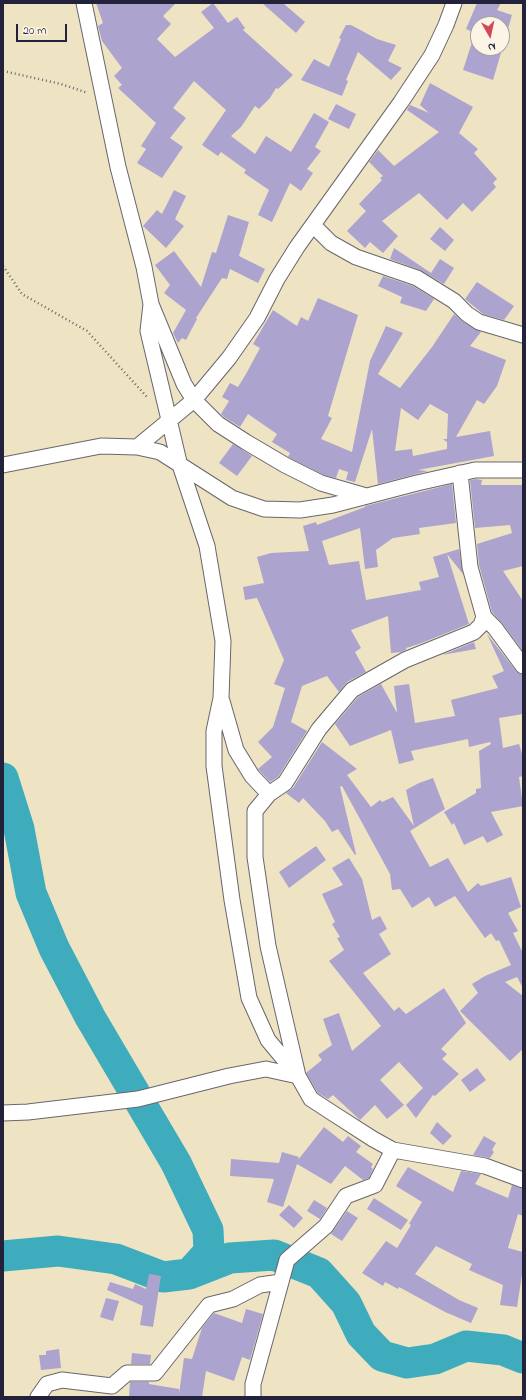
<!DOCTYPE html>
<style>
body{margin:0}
#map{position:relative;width:526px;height:1400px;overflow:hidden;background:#eee4c4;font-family:"Indie Flower",sans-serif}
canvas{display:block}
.frame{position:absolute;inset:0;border:4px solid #22223b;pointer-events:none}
.north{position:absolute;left:470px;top:16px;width:40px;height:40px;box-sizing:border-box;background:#fcf5e5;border:1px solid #a5a1a1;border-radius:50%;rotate:171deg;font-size:11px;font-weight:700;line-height:16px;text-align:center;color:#22223b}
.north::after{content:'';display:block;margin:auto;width:14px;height:18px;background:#d1495b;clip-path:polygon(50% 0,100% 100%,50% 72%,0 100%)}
.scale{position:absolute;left:16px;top:24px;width:51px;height:18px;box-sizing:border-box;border:2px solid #22223b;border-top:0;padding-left:5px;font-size:12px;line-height:14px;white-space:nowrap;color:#22223b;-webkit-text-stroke:3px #fcf5e5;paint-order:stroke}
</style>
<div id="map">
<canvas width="526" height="1400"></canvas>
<div class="frame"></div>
<div class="north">N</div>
<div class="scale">20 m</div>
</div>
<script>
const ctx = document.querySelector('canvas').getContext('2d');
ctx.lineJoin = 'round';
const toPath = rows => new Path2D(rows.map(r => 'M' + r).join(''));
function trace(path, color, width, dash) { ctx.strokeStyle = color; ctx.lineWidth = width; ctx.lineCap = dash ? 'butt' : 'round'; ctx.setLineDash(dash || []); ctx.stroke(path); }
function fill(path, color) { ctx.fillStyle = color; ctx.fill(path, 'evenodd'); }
trace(toPath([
 [3,778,19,829,31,893,54,948,90,1017,176,1163,208,1230,209,1252,189,1274],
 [3,1256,58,1251,116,1259,163,1277,189,1274,230,1258,274,1255,319,1273,346,1303,361,1334,382,1356,407,1363,435,1359,466,1346,503,1350,523,1358]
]), '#3eacbc', 31);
fill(toPath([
 [96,3,176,3,163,16,171,24,157,39,175,57,214,28,201,12,213,3,228,23,237,17,245,28,243,30,293,75,278,89,276,88,270,98,259,109,255,106,241,127,231,136,255,154,266,136,291,152,314,113,329,122,315,147,321,151,307,169,313,173,301,191,290,183,272,222,258,215,269,190,244,173,246,170,221,152,218,156,202,145,226,110,194,81,173,108,186,118,170,138,183,147,162,178,137,163,146,149,141,146,156,123,118,88,122,85,114,76,122,68,102,41,98,26,103,23],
 [262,3,283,3,305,22,296,33],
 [477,3,501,3,497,10,512,15,493,80,463,70,475,33,466,29],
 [478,24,502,24,502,48,478,48],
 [346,25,351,25,377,39,396,45,388,61,402,68,391,80,358,52,346,80,348,81,342,96,301,80,314,59,329,67,341,39,339,38],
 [430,83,473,107,459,133,478,149,474,153,497,179,493,183,496,187,472,212,463,203,447,220,419,193,382,221,398,236,383,253,370,242,365,248,347,231,366,211,359,204,382,180,380,178,383,176,369,162,378,150,394,166,439,132,407,110,410,105,429,113,420,105],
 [336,104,356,114,349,129,328,119],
 [174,190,186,196,175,219,184,226,166,248,143,226,157,210,162,214],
 [228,215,249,222,239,256,265,269,258,283,230,269,227,279,222,278,196,318,197,319,186,340,182,338,178,343,173,333,186,310,164,293,170,285,155,265,174,251,201,287,212,252,216,253],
 [440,227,454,240,445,251,430,239],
 [394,248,431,273,440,259,454,268,444,284,420,270,390,259],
 [383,276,413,286,434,299,426,311,400,303,402,297,378,286],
 [477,282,514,306,504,320,483,314,465,299],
 [318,298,358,315,328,416,332,418,321,439,352,452,370,361,386,326,403,333,378,374,400,388,432,347,454,314,462,321,481,332,470,346,506,360,497,386,484,404,477,400,456,437,490,431,494,456,418,470,428,471,378,484,372,429,355,482,346,480,348,472,339,469,336,478,324,475,288,457,290,453,272,442,277,434,248,414,240,427,224,417,221,414,229,401,222,397,230,383,238,387,246,374,260,348,253,344,273,310,297,326,301,317,308,321],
 [430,404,448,414,447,439,443,439,447,442,447,449,413,456,412,449,395,451,401,408,418,420],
 [233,444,252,456,237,476,219,463],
 [476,479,482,480,481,485,523,485,523,566,503,571,523,601,523,651,502,623,492,612,479,565,477,544,512,533,510,525,475,528,470,480],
 [452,484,456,523,419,528,420,534,393,538,376,550,378,567,365,569,360,528,322,541,329,565,359,561,366,600,421,590,419,582,439,577,433,557,459,549,463,574,447,554,469,624,419,644,406,648,406,650,401,652,391,653,388,616,351,630,361,648,355,652,366,672,347,682,339,692,327,676,302,686,291,722,307,731,278,777,270,782,258,769,272,757,258,742,273,727,285,688,274,684,284,660,257,598,245,600,243,587,264,583,257,557,271,553,309,551,303,526,316,522,317,525,365,507,365,506],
 [487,634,516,671,523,675,523,714,499,718,503,748,519,744,523,757,523,776,519,777,523,806,491,812,503,835,487,843,483,836,464,845,454,823,452,825,444,812,476,793,476,789,481,788,479,751,491,744,490,742,469,747,468,739,411,751,414,760,399,764,391,730,350,746,335,724,358,697,381,684,397,713,394,686,409,684,415,723,455,716,451,700,498,688,492,676,504,671],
 [474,642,476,649,442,655],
 [322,742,357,769,347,775,371,807,380,800,382,802,393,797,414,826,406,790,419,783,433,778,445,809,410,831,430,867,448,858,468,892,478,883,481,886,511,877,521,907,508,913,518,931,513,933,523,953,523,988,517,977,505,982,523,996,523,1049,510,1061,460,1011,478,993,472,984,485,976,511,965,499,940,496,941,491,933,485,938,455,896,435,907,429,897,412,908,400,889,392,890,390,874,342,786,340,787,356,854,355,855,338,829,332,832,325,821,303,798,299,803,286,793,293,788],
 [316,846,326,860,289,888,279,872],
 [349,858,362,879,372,920,380,916,387,929,379,934,391,954,363,973,394,1011,399,1007,406,1014,444,988,466,1023,441,1049,447,1054,442,1059,459,1074,435,1096,433,1095,416,1118,406,1105,423,1088,399,1062,380,1080,404,1105,387,1119,375,1105,360,1120,333,1095,328,1099,318,1093,306,1073,322,1060,318,1055,332,1045,323,1019,339,1013,352,1051,381,1026,329,961,344,950,337,938,340,937,332,924,335,922,322,894,343,885,332,868],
 [477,1068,486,1080,470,1092,461,1080],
 [437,1122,452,1136,443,1145,430,1133],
 [324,1127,343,1142,348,1136,361,1146,356,1152,373,1164,371,1167,373,1169,369,1178,363,1180,345,1166,331,1184,297,1164,283,1207,267,1202,274,1179,230,1176,231,1159,279,1163,282,1152,299,1157,298,1160],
 [484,1136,496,1143,492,1150,494,1152,490,1158,473,1155],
 [408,1167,453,1192,461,1171,481,1174,475,1184,508,1198,512,1185,523,1189,523,1216,518,1214,508,1248,523,1252,523,1268,517,1307,500,1305,503,1285,469,1270,472,1264,436,1246,415,1274,459,1300,478,1308,471,1323,445,1312,399,1287,398,1289,385,1282,383,1286,362,1273,386,1241,397,1248,411,1225,409,1224,422,1202,396,1186],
 [374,1198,408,1220,401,1230,367,1209],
 [314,1200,327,1208,320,1219,307,1211],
 [289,1205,303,1218,294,1228,279,1215],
 [347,1211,358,1218,342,1241,331,1234],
 [149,1274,161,1276,153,1327,140,1325,143,1306,107,1290,110,1282,133,1289,135,1284,146,1289],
 [106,1298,119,1301,113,1321,100,1317],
 [246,1309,263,1314,250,1360,242,1357,234,1381,206,1371,202,1397,129,1397,130,1382,149,1382,149,1384,179,1389,179,1394,184,1358,192,1359,202,1328,214,1313,242,1323],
 [59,1349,61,1368,41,1370,39,1355,46,1355,46,1351],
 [132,1353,151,1355,150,1364,131,1364]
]), '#aca3ce');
const street = toPath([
 [84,3,118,167,144,267,151,304,184,384,194,400,218,424,246,442,285,465,321,483,366,496],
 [313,225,331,243,356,257,417,278,454,301,467,314,479,322,523,335],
 [151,304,148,331,179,462,207,546,223,641,221,698,214,731,214,766,232,900,249,998,268,1040,298,1076,311,1099,334,1114,373,1139,393,1150,485,1166,523,1180],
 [137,447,194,400,229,358,257,318,277,279,297,247,401,102,432,55,446,25,454,3],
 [3,465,101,446,137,447,160,452,232,498,264,509,300,510,333,505,417,483,475,470,523,470],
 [484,617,495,628,523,666],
 [222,701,236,750,252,776,269,794],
 [3,1113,28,1112,138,1099,229,1076,266,1069,298,1076,268,946,255,857,255,811,269,794,285,783,319,729,352,690,405,660,474,632,481,625,484,617,470,567,460,473],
 [38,1397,47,1384,62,1380,112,1386,127,1373,155,1373,209,1305,233,1299,260,1285,281,1282],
 [253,1397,253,1384,287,1260,326,1226,346,1196,375,1185,393,1150]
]);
trace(street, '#69666b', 17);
trace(toPath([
 [3,71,61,84,88,93],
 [3,266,22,294,87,331,147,397]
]), '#69666b', 2.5, [1, 3]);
trace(street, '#fff', 15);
</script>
